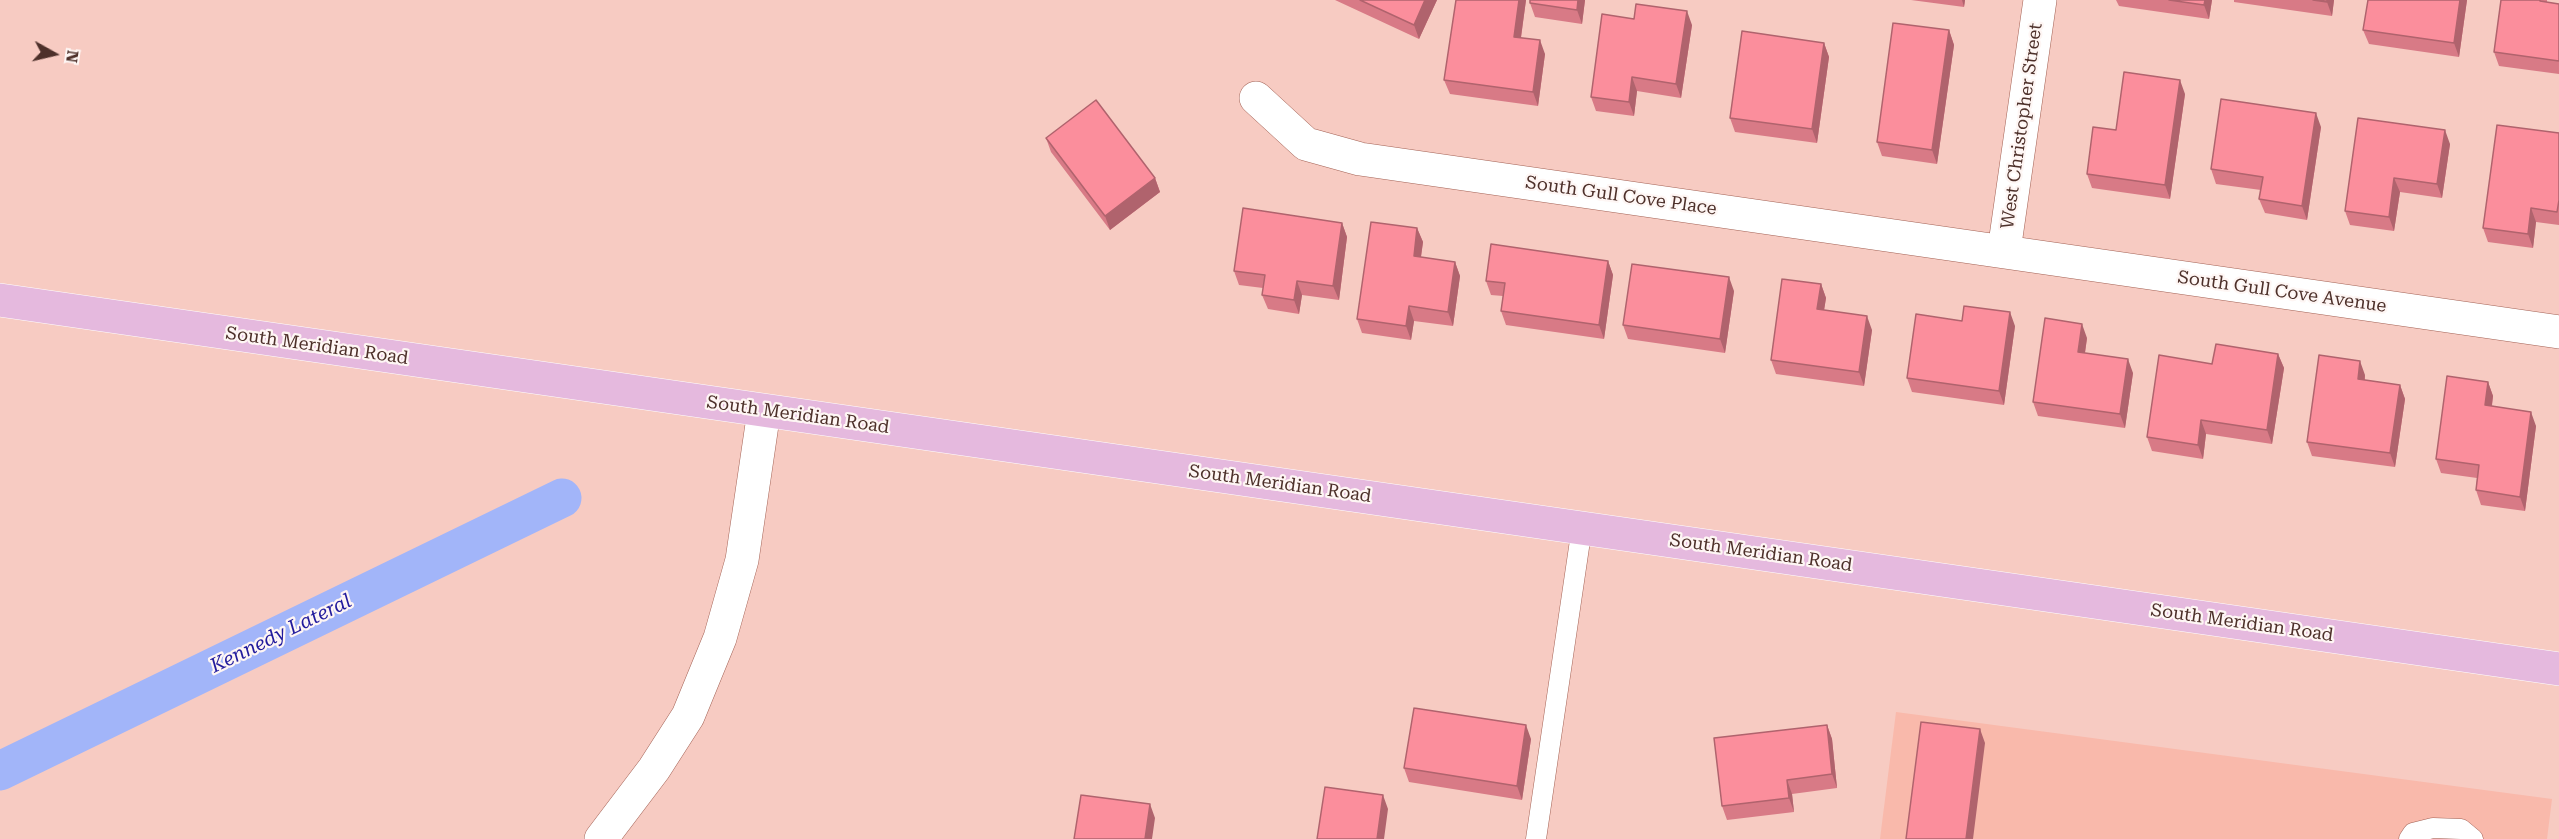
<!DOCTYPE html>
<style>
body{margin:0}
#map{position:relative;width:2559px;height:839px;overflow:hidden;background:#f7cbc2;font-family:"Roboto Serif",serif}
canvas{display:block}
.north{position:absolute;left:24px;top:24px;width:60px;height:60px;-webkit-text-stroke:4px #fef6f4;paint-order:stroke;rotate:98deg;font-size:16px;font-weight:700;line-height:24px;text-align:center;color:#4d302a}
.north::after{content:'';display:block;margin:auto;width:21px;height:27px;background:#4d302a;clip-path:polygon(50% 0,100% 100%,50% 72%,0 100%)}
</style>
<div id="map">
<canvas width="2559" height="839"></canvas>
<div class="north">N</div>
</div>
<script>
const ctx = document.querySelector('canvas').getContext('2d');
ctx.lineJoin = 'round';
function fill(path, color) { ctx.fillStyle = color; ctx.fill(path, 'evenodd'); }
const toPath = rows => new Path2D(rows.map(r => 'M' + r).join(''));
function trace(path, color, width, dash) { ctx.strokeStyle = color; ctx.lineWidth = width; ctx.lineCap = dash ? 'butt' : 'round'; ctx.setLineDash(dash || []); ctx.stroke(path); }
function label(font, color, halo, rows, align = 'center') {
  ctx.font = font + ' "Roboto Serif",serif'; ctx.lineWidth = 4.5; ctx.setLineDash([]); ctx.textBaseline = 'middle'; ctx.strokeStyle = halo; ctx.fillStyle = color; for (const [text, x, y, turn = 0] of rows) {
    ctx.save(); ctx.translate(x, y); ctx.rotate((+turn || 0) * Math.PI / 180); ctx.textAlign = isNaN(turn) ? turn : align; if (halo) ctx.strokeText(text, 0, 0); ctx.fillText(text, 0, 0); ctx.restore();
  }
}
fill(toPath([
 [1896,712,2552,799,2547,839,1880,839]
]), '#f9b9ab');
trace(toPath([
 [0,771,562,498]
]), '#a2b5f9', 39);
const lane = toPath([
 [1536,839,1582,527],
 [2409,839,2413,833,2433,828,2461,829,2473,839]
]);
const street = toPath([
 [1256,98,1306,144,1360,159,2559,332],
 [2004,251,2040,0],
 [601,839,654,769,688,716,720,638,742,560,764,411]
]);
const primary = toPath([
 [0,300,2559,669]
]);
trace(lane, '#a36255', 21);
trace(street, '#a36255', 34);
trace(primary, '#fff', 34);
trace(lane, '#fff', 20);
trace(street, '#fff', 33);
trace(primary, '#e5b9de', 33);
fill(toPath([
 [1335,0,1437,0,1419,39],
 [1456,0,1526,0,1521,38,1545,54,1538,106,1450,94,1444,80],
 [1530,0,1585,0,1582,24,1535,17,1530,3],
 [1911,0,1965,0,1964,7],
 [2116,0,2212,0,2209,19,2119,6],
 [2234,0,2334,0,2332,16,2234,2],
 [2368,0,2467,0,2459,57,2369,44,2363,30],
 [2501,0,2547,0,2547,2,2559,4,2559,74,2499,66,2494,52],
 [1634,19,1692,25,1681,98,1637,91,1634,116,1596,111,1591,97],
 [1949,30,1954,45,1937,164,1882,156,1877,142],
 [1824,43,1829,57,1817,143,1735,132,1730,118],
 [2185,94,2170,199,2092,188,2087,174,2116,130],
 [2358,118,2450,144,2442,198,2400,192,2394,231,2350,225,2345,211],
 [2321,127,2307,220,2265,213,2259,199,2261,190,2216,184,2211,169],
 [2559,133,2559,225,2536,222,2533,248,2488,242,2483,228],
 [1046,138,1155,178,1160,192,1110,230,1051,152],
 [1342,223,1347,237,1339,300,1302,295,1299,314,1268,309,1262,295,1263,288,1239,285,1234,271],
 [1417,228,1423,242,1421,257,1455,262,1460,276,1453,326,1414,321,1411,340,1362,333,1357,319],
 [1608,261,1613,275,1604,339,1506,325,1501,311,1503,296,1491,295,1486,281],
 [1821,284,1826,298,1824,310,1872,330,1864,386,1776,374,1771,360],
 [1734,291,1725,353,1628,339,1623,325],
 [1962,321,2015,326,2004,405,1912,392,1907,378],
 [2087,338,2085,353,2133,373,2125,428,2038,416,2033,402],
 [2278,354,2284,368,2272,444,2206,434,2203,459,2152,451,2147,437,2212,364],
 [2365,375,2365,380,2400,385,2405,399,2395,467,2312,456,2307,442],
 [2488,382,2493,396,2492,406,2536,426,2525,511,2481,505,2476,490,2477,478,2441,473,2436,459],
 [1827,725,1832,739,1837,788,1792,794,1794,812,1727,820,1722,806],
 [1531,739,1522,800,1409,782,1404,768]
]), '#d87a86');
fill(toPath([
 [1425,0,1437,0,1419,39,1414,25],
 [1519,0,1526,0,1519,51,1514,37],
 [1578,0,1585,0,1582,24,1577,10],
 [1962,0,1965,0,1964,7],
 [2205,0,2212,0,2209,19,2204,5],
 [2327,0,2334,0,2332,16,2327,2],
 [2460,0,2467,0,2459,57,2454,43],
 [1687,11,1692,25,1681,98,1676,84],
 [1949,30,1954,45,1937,164,1932,150],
 [1540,40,1545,54,1538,106,1533,92],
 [1824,43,1829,57,1817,143,1812,129],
 [1632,77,1637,91,1634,116,1629,102],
 [2180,80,2185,94,2170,199,2165,185],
 [2316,113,2321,127,2307,220,2302,206],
 [2445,130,2450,144,2442,198,2437,184],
 [1155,178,1160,192,1110,230,1105,216],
 [2394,178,2400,192,2394,231,2389,217],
 [2531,208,2536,222,2533,248,2528,234],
 [1342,223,1347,237,1339,300,1333,286],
 [1417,228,1423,242,1419,270,1414,256],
 [1608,261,1613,275,1604,339,1599,325],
 [1455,262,1460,276,1453,326,1448,312],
 [1729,277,1734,291,1725,353,1720,339],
 [1297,281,1302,295,1299,314,1294,300],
 [1821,284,1826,298,1822,323,1817,309],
 [1409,306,1414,321,1411,340,1406,326],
 [2010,312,2015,326,2004,405,1999,391],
 [1867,316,1872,330,1864,386,1859,372],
 [2082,324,2087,338,2083,366,2078,352],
 [2278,354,2284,368,2272,444,2267,430],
 [2128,359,2133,373,2125,428,2120,414],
 [2360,361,2365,375,2363,393,2358,379],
 [2488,382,2493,396,2490,419,2485,405],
 [2400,385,2405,399,2395,467,2390,453],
 [2531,412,2536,426,2525,511,2520,497],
 [2201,420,2206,434,2203,459,2198,445],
 [1526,725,1531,739,1522,800,1517,786],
 [1827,725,1832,739,1837,788,1832,774],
 [1980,729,1985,743,1973,839,1966,839],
 [1787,780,1792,794,1794,812,1789,798],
 [1383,795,1388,809,1384,839,1377,839],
 [1150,804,1155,818,1152,839,1145,839]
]), '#b0636d');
const building = toPath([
 [1360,0,1425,0,1414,25,1360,0],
 [1456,0,1519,0,1514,37,1540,40,1533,92,1444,80,1456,0],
 [1530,0,1578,0,1577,10,1530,3,1530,0],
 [2169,0,2205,0,2204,5,2169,0],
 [2313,0,2327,0,2327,2,2313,0],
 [2368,0,2460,0,2454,43,2363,30,2368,0],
 [2501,0,2540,0,2540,1,2559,4,2559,61,2494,52,2501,0],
 [1636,4,1687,11,1676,84,1632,77,1629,102,1591,97,1602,14,1634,19,1636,4],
 [1893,23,1949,30,1932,150,1877,142,1893,23],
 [1742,31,1824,43,1812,129,1730,118,1742,31],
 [2124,72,2180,80,2165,185,2087,174,2093,127,2116,130,2124,72],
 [2221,99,2316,113,2302,206,2259,199,2263,177,2211,169,2221,99],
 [1096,100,1155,178,1105,216,1046,138,1096,100],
 [2358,118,2445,130,2437,184,2394,178,2389,217,2345,211,2358,118],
 [2497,125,2559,133,2559,200,2557,212,2531,208,2528,234,2483,228,2497,125],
 [1243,208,1342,223,1333,286,1297,281,1294,300,1262,295,1265,275,1234,271,1243,208],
 [1371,222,1417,228,1414,256,1455,262,1448,312,1409,306,1406,326,1357,319,1371,222],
 [1491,244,1608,261,1599,325,1501,311,1505,283,1486,281,1491,244],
 [1632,264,1729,277,1720,339,1623,325,1632,264],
 [1782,279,1821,284,1817,309,1867,316,1859,372,1771,360,1782,279],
 [1964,306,2010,312,1999,391,1907,378,1916,314,1962,321,1964,306],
 [2045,318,2082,324,2078,352,2128,359,2120,414,2033,402,2045,318],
 [2216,344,2278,354,2267,430,2201,420,2198,445,2147,437,2159,355,2212,364,2216,344],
 [2319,355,2360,361,2358,379,2400,385,2390,453,2307,442,2319,355],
 [2447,376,2488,382,2485,405,2531,412,2520,497,2476,490,2479,465,2436,459,2447,376],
 [1414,708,1526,725,1517,786,1404,768,1414,708],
 [1921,722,1980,729,1966,839,1906,839,1921,722],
 [1827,725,1832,774,1787,780,1789,798,1722,806,1714,738,1827,725],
 [1325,787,1383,795,1377,839,1317,839,1325,787],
 [1081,795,1150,804,1145,839,1074,839,1081,795]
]);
fill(building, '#fb8e9c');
trace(building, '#b0636d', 1.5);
label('18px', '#4d302a', '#fef6f4', [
 ["West Christopher Street",2022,126,-82],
 ["South Gull Cove Place",1621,196,8],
 ["South Gull Cove Avenue",2282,292,8],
 ["South Meridian Road",317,346,8],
 ["South Meridian Road",798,415,8],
 ["South Meridian Road",1280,484,8],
 ["South Meridian Road",1761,553,8],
 ["South Meridian Road",2242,623,8]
]);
label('italic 20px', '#221b9d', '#fef6f4', [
 ["Kennedy Lateral",281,634,-26]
]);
</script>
